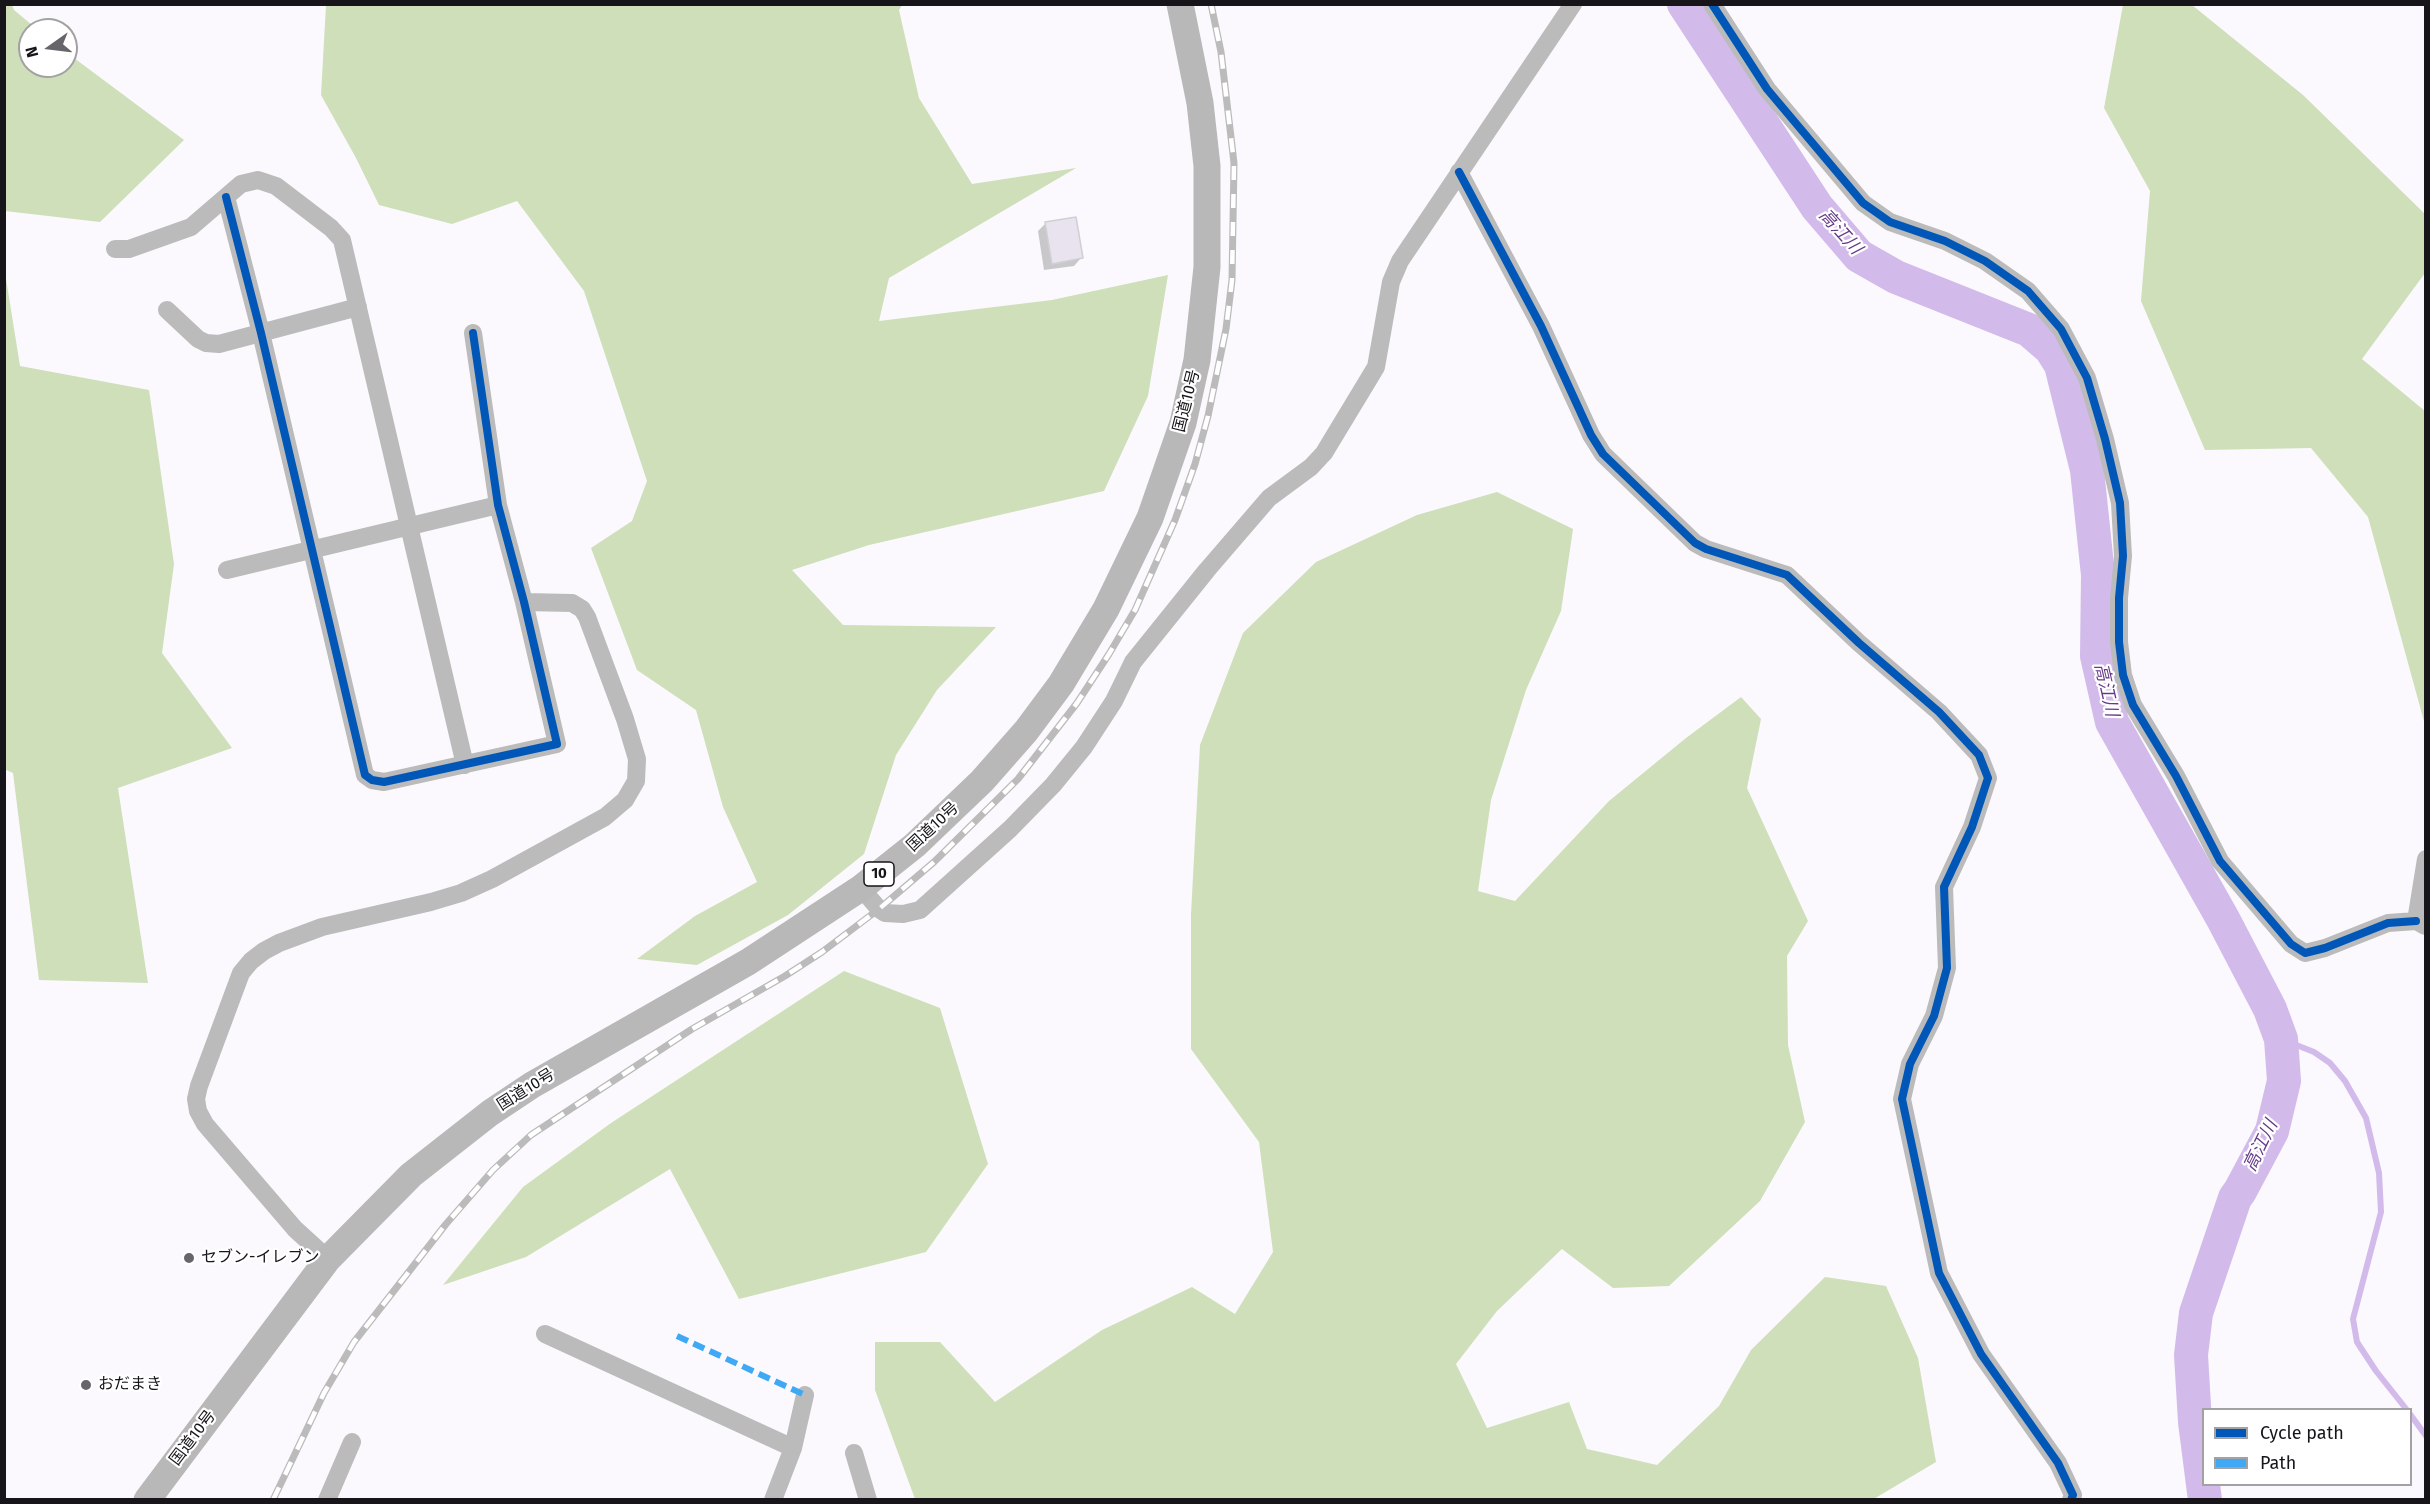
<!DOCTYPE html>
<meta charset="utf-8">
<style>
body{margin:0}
#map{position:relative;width:2430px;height:1504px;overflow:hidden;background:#fbf9fd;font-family:"Fira Sans",sans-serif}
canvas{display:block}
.frame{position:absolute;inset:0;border:6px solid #171519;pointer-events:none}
.legend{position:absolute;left:2202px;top:1408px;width:210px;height:78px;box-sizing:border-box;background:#fff;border:2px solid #a2a1a3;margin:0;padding:8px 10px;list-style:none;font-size:18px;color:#171519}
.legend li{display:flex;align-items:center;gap:12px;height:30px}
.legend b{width:30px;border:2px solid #a2a1a3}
.north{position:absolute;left:18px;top:18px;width:60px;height:60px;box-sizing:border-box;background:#fff;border:2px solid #a2a1a3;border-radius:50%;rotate:256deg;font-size:16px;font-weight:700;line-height:24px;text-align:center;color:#171519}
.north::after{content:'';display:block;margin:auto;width:21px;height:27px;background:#676569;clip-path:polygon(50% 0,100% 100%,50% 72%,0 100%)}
</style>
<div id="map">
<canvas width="2430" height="1504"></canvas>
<div class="frame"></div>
<ul class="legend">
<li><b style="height:8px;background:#0057b8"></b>Cycle path</li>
<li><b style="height:8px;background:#3fa9f5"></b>Path</li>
</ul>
<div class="north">N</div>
</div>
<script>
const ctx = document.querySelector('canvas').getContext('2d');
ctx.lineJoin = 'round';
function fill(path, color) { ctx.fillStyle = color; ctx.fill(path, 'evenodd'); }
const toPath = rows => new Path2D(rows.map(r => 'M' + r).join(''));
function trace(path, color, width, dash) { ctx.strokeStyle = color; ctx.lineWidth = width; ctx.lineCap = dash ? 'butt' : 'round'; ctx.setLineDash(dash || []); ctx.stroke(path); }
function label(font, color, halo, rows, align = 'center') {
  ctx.font = font + ' "Fira Sans","Noto Sans JP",sans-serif'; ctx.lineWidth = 4.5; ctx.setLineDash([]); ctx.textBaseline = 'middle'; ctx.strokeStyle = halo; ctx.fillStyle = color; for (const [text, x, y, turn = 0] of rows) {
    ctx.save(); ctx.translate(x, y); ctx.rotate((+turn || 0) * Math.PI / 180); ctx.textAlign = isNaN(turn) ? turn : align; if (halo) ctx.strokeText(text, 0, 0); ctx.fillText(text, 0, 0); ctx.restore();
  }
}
fill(toPath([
 [12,5,14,10,38,30,30,30,30,66,66,66,66,52,184,140,100,222,5,211,4,5],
 [326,5,902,5,899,10,919,98,972,184,1076,168,889,278,879,321,1052,300,1168,275,1148,396,1104,491,869,545,792,570,843,625,996,627,937,690,896,755,864,854,788,915,697,965,637,959,695,916,757,882,723,807,696,710,637,670,591,548,632,521,647,481,584,291,517,201,452,224,379,205,356,158,321,95],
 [2123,5,2192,5,2303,95,2425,214,2425,273,2362,359,2425,411,2425,725,2368,517,2311,448,2205,450,2141,301,2150,191,2104,108],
 [4,266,20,366,149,390,174,564,162,653,232,748,118,788,148,983,39,980,13,773,4,769],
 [1497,492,1573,529,1561,611,1526,690,1491,800,1478,891,1515,901,1609,801,1686,738,1741,697,1761,719,1747,788,1808,921,1787,956,1788,1045,1805,1122,1760,1201,1669,1286,1613,1288,1562,1249,1497,1311,1456,1364,1487,1428,1569,1402,1587,1449,1657,1465,1719,1406,1751,1350,1825,1277,1886,1286,1918,1358,1936,1462,1872,1500,915,1499,875,1390,875,1342,940,1342,995,1402,1102,1330,1192,1287,1235,1314,1273,1252,1259,1142,1191,1049,1191,914,1200,745,1243,633,1316,562,1417,515],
 [844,971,940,1008,988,1164,926,1252,739,1299,670,1169,526,1257,443,1285,523,1187,611,1123]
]), '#cedfba');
fill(toPath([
 [1046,223,1081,258,1074,266,1044,270,1038,231]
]), '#0003');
trace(toPath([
 [2281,1039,2314,1052,2330,1063,2345,1081,2366,1118,2379,1173,2381,1212,2353,1319,2357,1342,2376,1371,2407,1410],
 [2410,1414,2426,1436]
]), '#d2bbea', 6);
trace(toPath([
 [1684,4,1817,207,1859,256,1896,277,2029,330,2051,349,2061,365,2087,470,2098,575,2097,656,2112,722,2223,919,2270,1009,2281,1039,2284,1081,2272,1131,2240,1191,2235,1198,2196,1313,2191,1355,2195,1422,2205,1500]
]), '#d2bbea', 34);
const building = toPath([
 [1076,217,1083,258,1052,264,1045,222,1076,217]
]);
fill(building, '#e9e3ef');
trace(building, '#d1cfd3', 1.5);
trace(toPath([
 [1712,4,1767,89,1863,203,1890,222,1945,241,1985,261,2028,291,2061,329,2087,378,2105,439,2120,503,2123,556,2119,598,2119,642,2123,675,2133,705,2176,776,2220,861,2291,944,2305,953,2325,948,2388,923,2416,921],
 [1459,172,1541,326,1591,435,1603,454,1695,543,1706,549,1787,575,1859,643,1939,712,1979,755,1988,778,1972,827,1944,887,1947,968,1934,1016,1910,1064,1902,1099,1939,1273,1981,1354,2058,1463,2073,1495,2071,1500],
 [226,197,261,333,365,775,372,780,384,782,557,744,524,602,498,505,473,333],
 [115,249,129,249,191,227,241,184,258,180,276,186,331,228,342,240,465,765],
 [167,310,198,339,206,343,219,344,358,307],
 [227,570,498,505],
 [861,888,879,909,885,913,903,914,920,910,1010,829,1053,785,1084,747,1114,701,1133,662,1207,570,1269,498,1311,467,1324,453,1376,367,1391,282,1400,261,1573,4],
 [2425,926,2416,921,2426,859],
 [328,1259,295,1229,205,1124,198,1111,196,1099,199,1086,241,973,251,961,264,951,279,943,322,927,431,902,461,893,492,879,605,817,625,800,636,781,637,759,625,719,587,617,582,609,572,603,524,602],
 [545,1334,793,1448],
 [854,1453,868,1500],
 [327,1500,352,1442],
 [773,1500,793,1448,805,1395]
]), '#babbba', 18);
trace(toPath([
 [147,1500,328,1259,411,1175,490,1113,532,1085,748,962,861,888,915,845,982,781,1026,731,1061,684,1106,609,1150,518,1183,423,1197,360,1207,267,1207,166,1200,103,1180,4]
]), '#b8b8b8', 27);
const rail = toPath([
 [273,1500,324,1393,354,1342,446,1224,493,1170,531,1135,692,1029,785,976,822,952,879,909,934,862,1018,779,1077,703,1109,654,1135,610,1175,520,1195,464,1208,416,1226,329,1232,280,1234,163,1221,52,1211,4]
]);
trace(rail, '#bbbbbc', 7);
trace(rail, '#fff', 4.5, [14]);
trace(toPath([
 [677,1336,805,1395]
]), '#3fa9f5', 6, [12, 6]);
trace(toPath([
 [1712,4,1767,89,1863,203,1890,222,1945,241,1985,261,2028,291,2061,329,2087,378,2105,439,2120,503,2123,556,2119,598,2119,642,2123,675,2133,705,2176,776,2220,861,2291,944,2305,953,2325,948,2388,923,2416,921],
 [1459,172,1541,326,1591,435,1603,454,1695,543,1706,549,1787,575,1859,643,1939,712,1979,755,1988,778,1972,827,1944,887,1947,968,1934,1016,1910,1064,1902,1099,1939,1273,1981,1354,2058,1463,2073,1495,2071,1500],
 [226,197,261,333,365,775,372,780,384,782,557,744,524,602,498,505,473,333]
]), '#0057b8', 8);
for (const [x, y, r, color] of [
 [189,1258,6,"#676569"],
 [86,1385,6,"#676569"]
]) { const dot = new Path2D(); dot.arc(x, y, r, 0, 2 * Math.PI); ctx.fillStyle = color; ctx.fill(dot); trace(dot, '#fff', 2); }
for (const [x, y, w] of [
 [879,874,30]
]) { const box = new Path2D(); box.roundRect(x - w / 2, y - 12, w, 24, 4.5); ctx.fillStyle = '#fff'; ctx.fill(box); trace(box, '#171519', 1.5); }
label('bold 15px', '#171519', null, [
 ["10",879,874]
]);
label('16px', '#171519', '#fff', [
 ["国道10号",1187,401,-76],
 ["国道10号",933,827,-43],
 ["国道10号",526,1090,-32],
 ["国道10号",193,1438,-53]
]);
label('16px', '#171519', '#fff', [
 ["セブン-イレブン",201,1258],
 ["おだまき",98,1385]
], 'left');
label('italic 18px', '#663b89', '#fff', [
 ["高江川",1840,232,48],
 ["高江川",2106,690,77],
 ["高江川",2261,1146,-64]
]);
</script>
